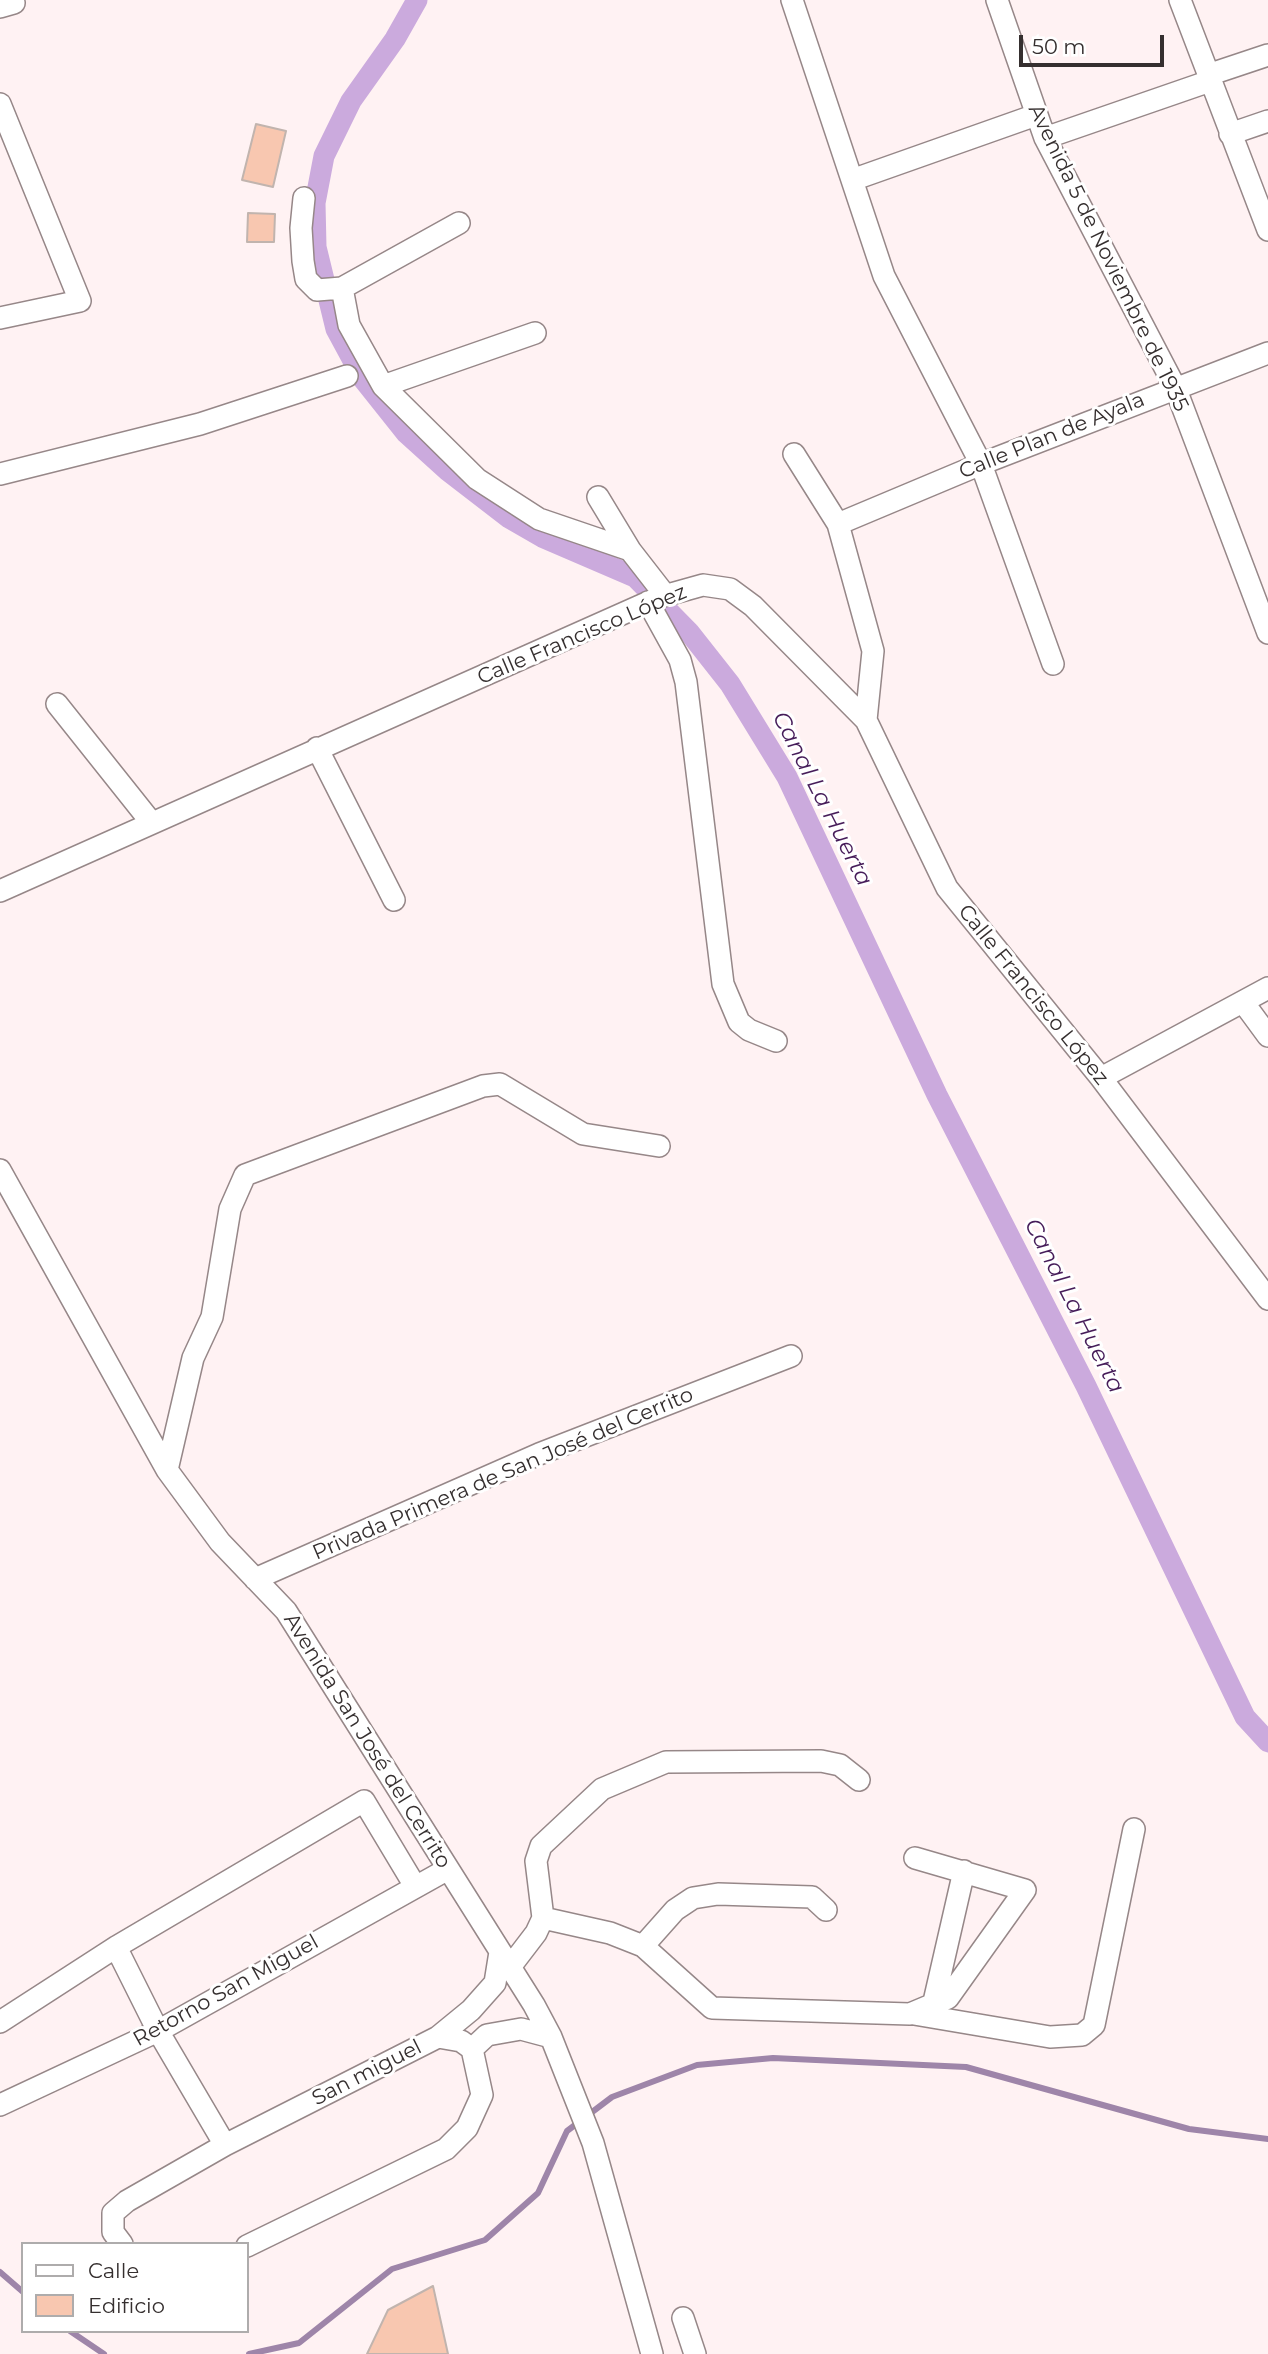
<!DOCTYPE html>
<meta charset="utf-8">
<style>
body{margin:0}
#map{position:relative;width:1268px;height:2354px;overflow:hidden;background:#fff2f3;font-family:Montserrat,sans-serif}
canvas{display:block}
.legend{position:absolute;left:21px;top:2242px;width:228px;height:91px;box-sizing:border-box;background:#fff;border:2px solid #aeacac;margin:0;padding:9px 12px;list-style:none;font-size:21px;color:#352f2f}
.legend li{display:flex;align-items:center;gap:14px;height:35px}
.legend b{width:35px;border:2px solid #aeacac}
.scale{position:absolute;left:1019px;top:35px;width:145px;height:32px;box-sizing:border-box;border:4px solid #352f2f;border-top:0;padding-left:9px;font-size:21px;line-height:24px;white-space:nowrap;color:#352f2f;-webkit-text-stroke:5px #fff;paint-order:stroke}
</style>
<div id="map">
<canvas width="1268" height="2354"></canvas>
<ul class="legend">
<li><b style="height:9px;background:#fff"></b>Calle</li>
<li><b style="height:19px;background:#f8c7b0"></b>Edificio</li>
</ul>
<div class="scale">50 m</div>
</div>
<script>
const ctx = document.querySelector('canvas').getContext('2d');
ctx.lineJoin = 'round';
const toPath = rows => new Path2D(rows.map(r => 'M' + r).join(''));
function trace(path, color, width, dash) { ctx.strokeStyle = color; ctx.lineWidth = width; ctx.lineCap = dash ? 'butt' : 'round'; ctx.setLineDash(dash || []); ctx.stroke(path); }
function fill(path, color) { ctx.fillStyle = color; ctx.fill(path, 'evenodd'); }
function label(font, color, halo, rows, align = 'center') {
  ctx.font = font + ' Montserrat,sans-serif'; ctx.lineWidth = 6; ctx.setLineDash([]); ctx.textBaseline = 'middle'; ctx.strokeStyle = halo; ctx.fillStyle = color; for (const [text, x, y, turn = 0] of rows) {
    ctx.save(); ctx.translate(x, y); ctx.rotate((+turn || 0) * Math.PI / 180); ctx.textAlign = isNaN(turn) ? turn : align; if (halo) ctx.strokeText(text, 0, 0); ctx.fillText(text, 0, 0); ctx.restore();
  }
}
trace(toPath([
 [0,2272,23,2292],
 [70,2331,104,2354],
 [249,2354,299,2343,392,2269,485,2240,538,2193,567,2131,612,2097,697,2065,773,2058,966,2067,1189,2129,1268,2139]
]), '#9e85a9', 6);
trace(toPath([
 [417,0,395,39,351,101,324,156,315,203,316,247,336,329,363,379,406,433,448,471,509,518,542,537,635,577,689,632,730,684,787,777,937,1095,1086,1386,1245,1717,1268,1742]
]), '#cbaadd', 21);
const building = toPath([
 [256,124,286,131,273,187,242,180,256,124],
 [248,213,275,214,274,242,247,242,248,213],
 [433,2286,448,2354,367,2354,388,2310,433,2286]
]);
fill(building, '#f8c7b0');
trace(building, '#c1b4ae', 2);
const minor = toPath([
 [792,0,884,276,981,464,1053,664],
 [997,0,1045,138,1175,387,1268,633],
 [1180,0,1268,230],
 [0,7,14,3],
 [1208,75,1268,55],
 [0,104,80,301,0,318],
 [1230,134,1268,121],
 [1045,138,1210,81],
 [852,180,1036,115],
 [304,198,301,228,303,261,306,279,317,290,342,288,459,223],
 [342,288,349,325,383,386,477,479,539,519,630,550,665,595],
 [383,386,535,333],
 [794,454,838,524,873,651,866,720],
 [0,474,200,424,347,376],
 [598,497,630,550],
 [838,524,981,464,1268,353],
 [648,602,680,660,686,682,723,984,739,1022,749,1030,776,1041],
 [57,704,151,822],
 [317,748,394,900],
 [0,891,660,597,703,585,730,589,753,606,866,720,947,888,1101,1078,1268,1299],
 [1243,1002,1268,1036],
 [1101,1078,1268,988],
 [0,1170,167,1470,220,1542,286,1611,534,2005,551,2037,593,2143,652,2354],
 [167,1470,193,1358,212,1317,230,1209,245,1175,483,1086,500,1084,583,1134,659,1146],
 [255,1579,539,1454,791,1356],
 [543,1918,610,1933,643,1946,712,2008,910,2014,948,1998,1025,1890,915,1858],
 [643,1946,675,1910,693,1898,718,1894,812,1897,826,1910],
 [116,1947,158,2031,225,2145],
 [510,1967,536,1933,543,1918,536,1861,541,1846,602,1789,666,1762,821,1761,840,1765,859,1780],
 [933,2006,964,1871],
 [914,2014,1050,2037,1082,2035,1094,2025,1134,1829],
 [0,2022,116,1947,364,1801,415,1886],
 [472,2049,487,2035,521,2029,551,2037],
 [0,2105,158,2031,448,1869],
 [122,2244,113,2232,113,2213,127,2201,225,2145,438,2037,471,2010,495,1983,500,1952],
 [247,2246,446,2149,467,2128,482,2095,472,2049,461,2041,438,2037],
 [683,2318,695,2354]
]);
trace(minor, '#968788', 24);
trace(minor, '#fff', 21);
label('21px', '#352f2f', '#fff', [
 ["Avenida 5 de Noviembre de 1935",1108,258,64],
 ["Calle Plan de Ayala",1052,436,-22],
 ["Calle Francisco López",582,635,-23],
 ["Calle Francisco López",1033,995,51],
 ["Privada Primera de San José del Cerrito",503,1474,-23],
 ["Avenida San José del Cerrito",367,1741,58],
 ["Retorno San Miguel",226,1991,-29],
 ["San miguel",367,2073,-27]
]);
label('italic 23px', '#461c59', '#fff', [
 ["Canal La Huerta",822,799,63],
 ["Canal La Huerta",1074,1306,63]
]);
</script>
